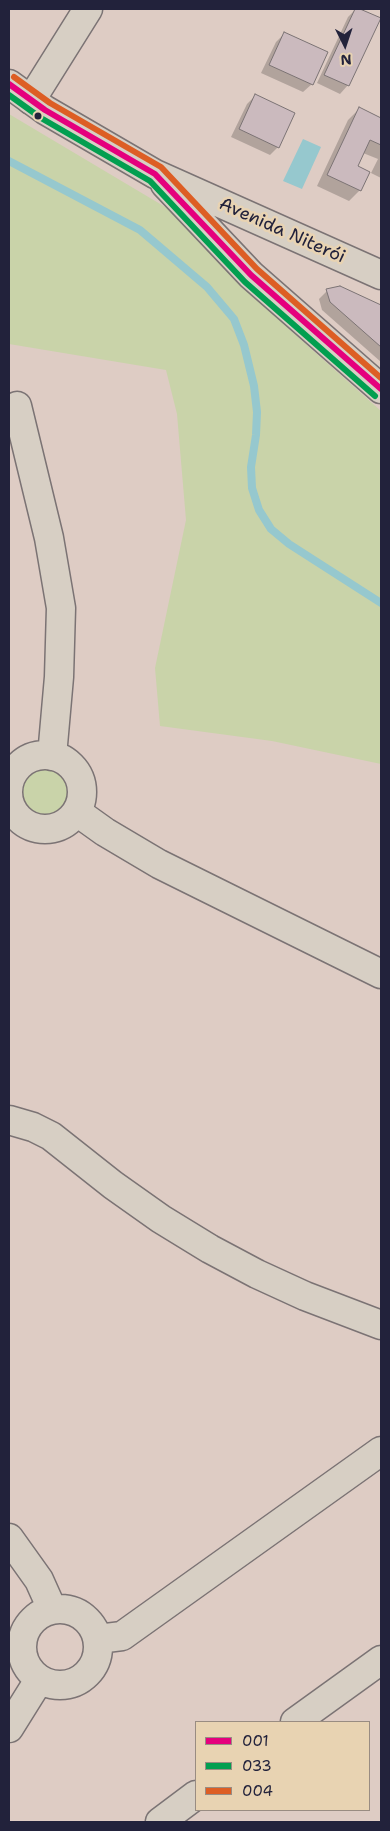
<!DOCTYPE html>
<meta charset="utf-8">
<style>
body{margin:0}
#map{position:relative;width:390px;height:1831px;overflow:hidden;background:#deccc4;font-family:"Shantell Sans",sans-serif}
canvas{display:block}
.frame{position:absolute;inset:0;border:10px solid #22223b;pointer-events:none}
.legend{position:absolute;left:195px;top:1721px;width:175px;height:90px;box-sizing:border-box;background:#e8d3b2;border:1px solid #998c82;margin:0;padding:6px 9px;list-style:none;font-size:15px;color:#22223b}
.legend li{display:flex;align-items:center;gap:10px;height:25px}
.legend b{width:25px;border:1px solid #998c82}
.north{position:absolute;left:320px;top:20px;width:50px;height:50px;-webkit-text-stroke:4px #e8d3b2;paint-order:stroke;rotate:176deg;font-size:14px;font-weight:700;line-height:20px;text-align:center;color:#22223b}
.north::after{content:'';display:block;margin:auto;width:18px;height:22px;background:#22223b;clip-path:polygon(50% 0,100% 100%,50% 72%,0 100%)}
</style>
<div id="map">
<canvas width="390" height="1831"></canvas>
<div class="frame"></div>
<ul class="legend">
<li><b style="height:6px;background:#e5007d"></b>001</li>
<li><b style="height:6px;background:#029f50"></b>033</li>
<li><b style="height:6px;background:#dd5e24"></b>004</li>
</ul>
<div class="north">N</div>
</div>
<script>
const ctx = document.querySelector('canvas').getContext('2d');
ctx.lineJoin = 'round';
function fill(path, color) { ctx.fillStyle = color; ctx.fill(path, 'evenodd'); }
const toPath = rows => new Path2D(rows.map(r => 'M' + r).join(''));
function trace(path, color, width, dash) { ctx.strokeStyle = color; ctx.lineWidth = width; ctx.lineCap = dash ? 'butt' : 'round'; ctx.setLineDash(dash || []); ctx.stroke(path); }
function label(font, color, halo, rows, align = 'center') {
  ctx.font = font + ' "Shantell Sans",sans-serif'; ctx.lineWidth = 5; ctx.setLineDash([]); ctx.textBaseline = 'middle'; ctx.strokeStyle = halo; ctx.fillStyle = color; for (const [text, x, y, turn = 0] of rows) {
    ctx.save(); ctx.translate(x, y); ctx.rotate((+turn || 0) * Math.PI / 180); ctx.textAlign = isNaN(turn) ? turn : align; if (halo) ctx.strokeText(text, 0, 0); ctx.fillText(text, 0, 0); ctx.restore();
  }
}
fill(toPath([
 [9,114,177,214,290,330,381,411,381,764,272,741,160,726,155,668,186,520,177,414,166,370,9,344],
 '23 792a23 23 0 1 1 46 0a23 23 0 1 1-46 0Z'
]), '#c9d3a9');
fill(toPath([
 [303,139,321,147,302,189,283,181]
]), '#96c8ce');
fill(toPath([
 [356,9,379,19,348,85,340,94,317,83,348,17],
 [284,34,312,84,303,92,261,73,276,42],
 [255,96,278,147,270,155,231,137,247,104],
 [359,109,381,119,381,178,371,173,378,159,363,153,357,167,360,190,349,201,317,186,348,120],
 [340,287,381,307,381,362,322,310,319,299,327,291]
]), '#0003');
trace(toPath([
 [9,161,140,230,207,287,234,319,244,345,254,386,257,412,256,435,251,467,252,488,259,510,271,529,289,544,381,603]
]), '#96c8ce', 8);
const building = toPath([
 [355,9,360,9,381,18,349,86,324,75,355,9],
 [284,32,328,52,313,85,269,65,284,32],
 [255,94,295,113,279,148,239,129,255,94],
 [359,107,381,118,381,145,370,140,358,166,370,172,361,191,327,175,359,107],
 [340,286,381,305,381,347,330,302,326,289,340,286]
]);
fill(building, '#cbbabe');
trace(building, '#7b7374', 1);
const street = toPath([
 [31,100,88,9],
 [17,406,49,538,61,608,59,677,52,756],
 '8 792a37 37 0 1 1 74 0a37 37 0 1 1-74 0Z',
 [77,812,105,832,159,864,381,974],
 [9,1120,33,1127,51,1136,113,1185,161,1219,210,1249,257,1274,305,1296,381,1325],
 [9,1538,39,1580,52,1609],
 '22 1647a38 38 0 1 1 76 0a38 38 0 1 1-76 0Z',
 [98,1639,122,1636,381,1451],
 [295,1722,381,1660],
 [9,1728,39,1680],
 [160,1822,196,1795]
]);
const secondary = toPath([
 [9,84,45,110,155,174,381,275],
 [165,184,251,275,381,389]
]);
trace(street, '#7b7374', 31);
trace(secondary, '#7b7374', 31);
trace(street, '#d7cfc4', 28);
trace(secondary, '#d7cfc4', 28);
trace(toPath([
 [9,84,45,110,155,174,251,275,381,389]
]), '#e5007d', 6);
trace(toPath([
 [9,95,41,118,150,181,245,282,375,396]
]), '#029f50', 6);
trace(toPath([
 [14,77,50,103,161,167,257,269,381,378]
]), '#dd5e24', 6);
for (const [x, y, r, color] of [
 [38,116,4.5,"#22223b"]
]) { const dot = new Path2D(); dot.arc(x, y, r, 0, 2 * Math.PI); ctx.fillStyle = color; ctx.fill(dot); trace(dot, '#e8d3b2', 2); }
label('18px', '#22223b', '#e8d3b2', [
 ["Avenida Niterói",282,231,24]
]);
</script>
